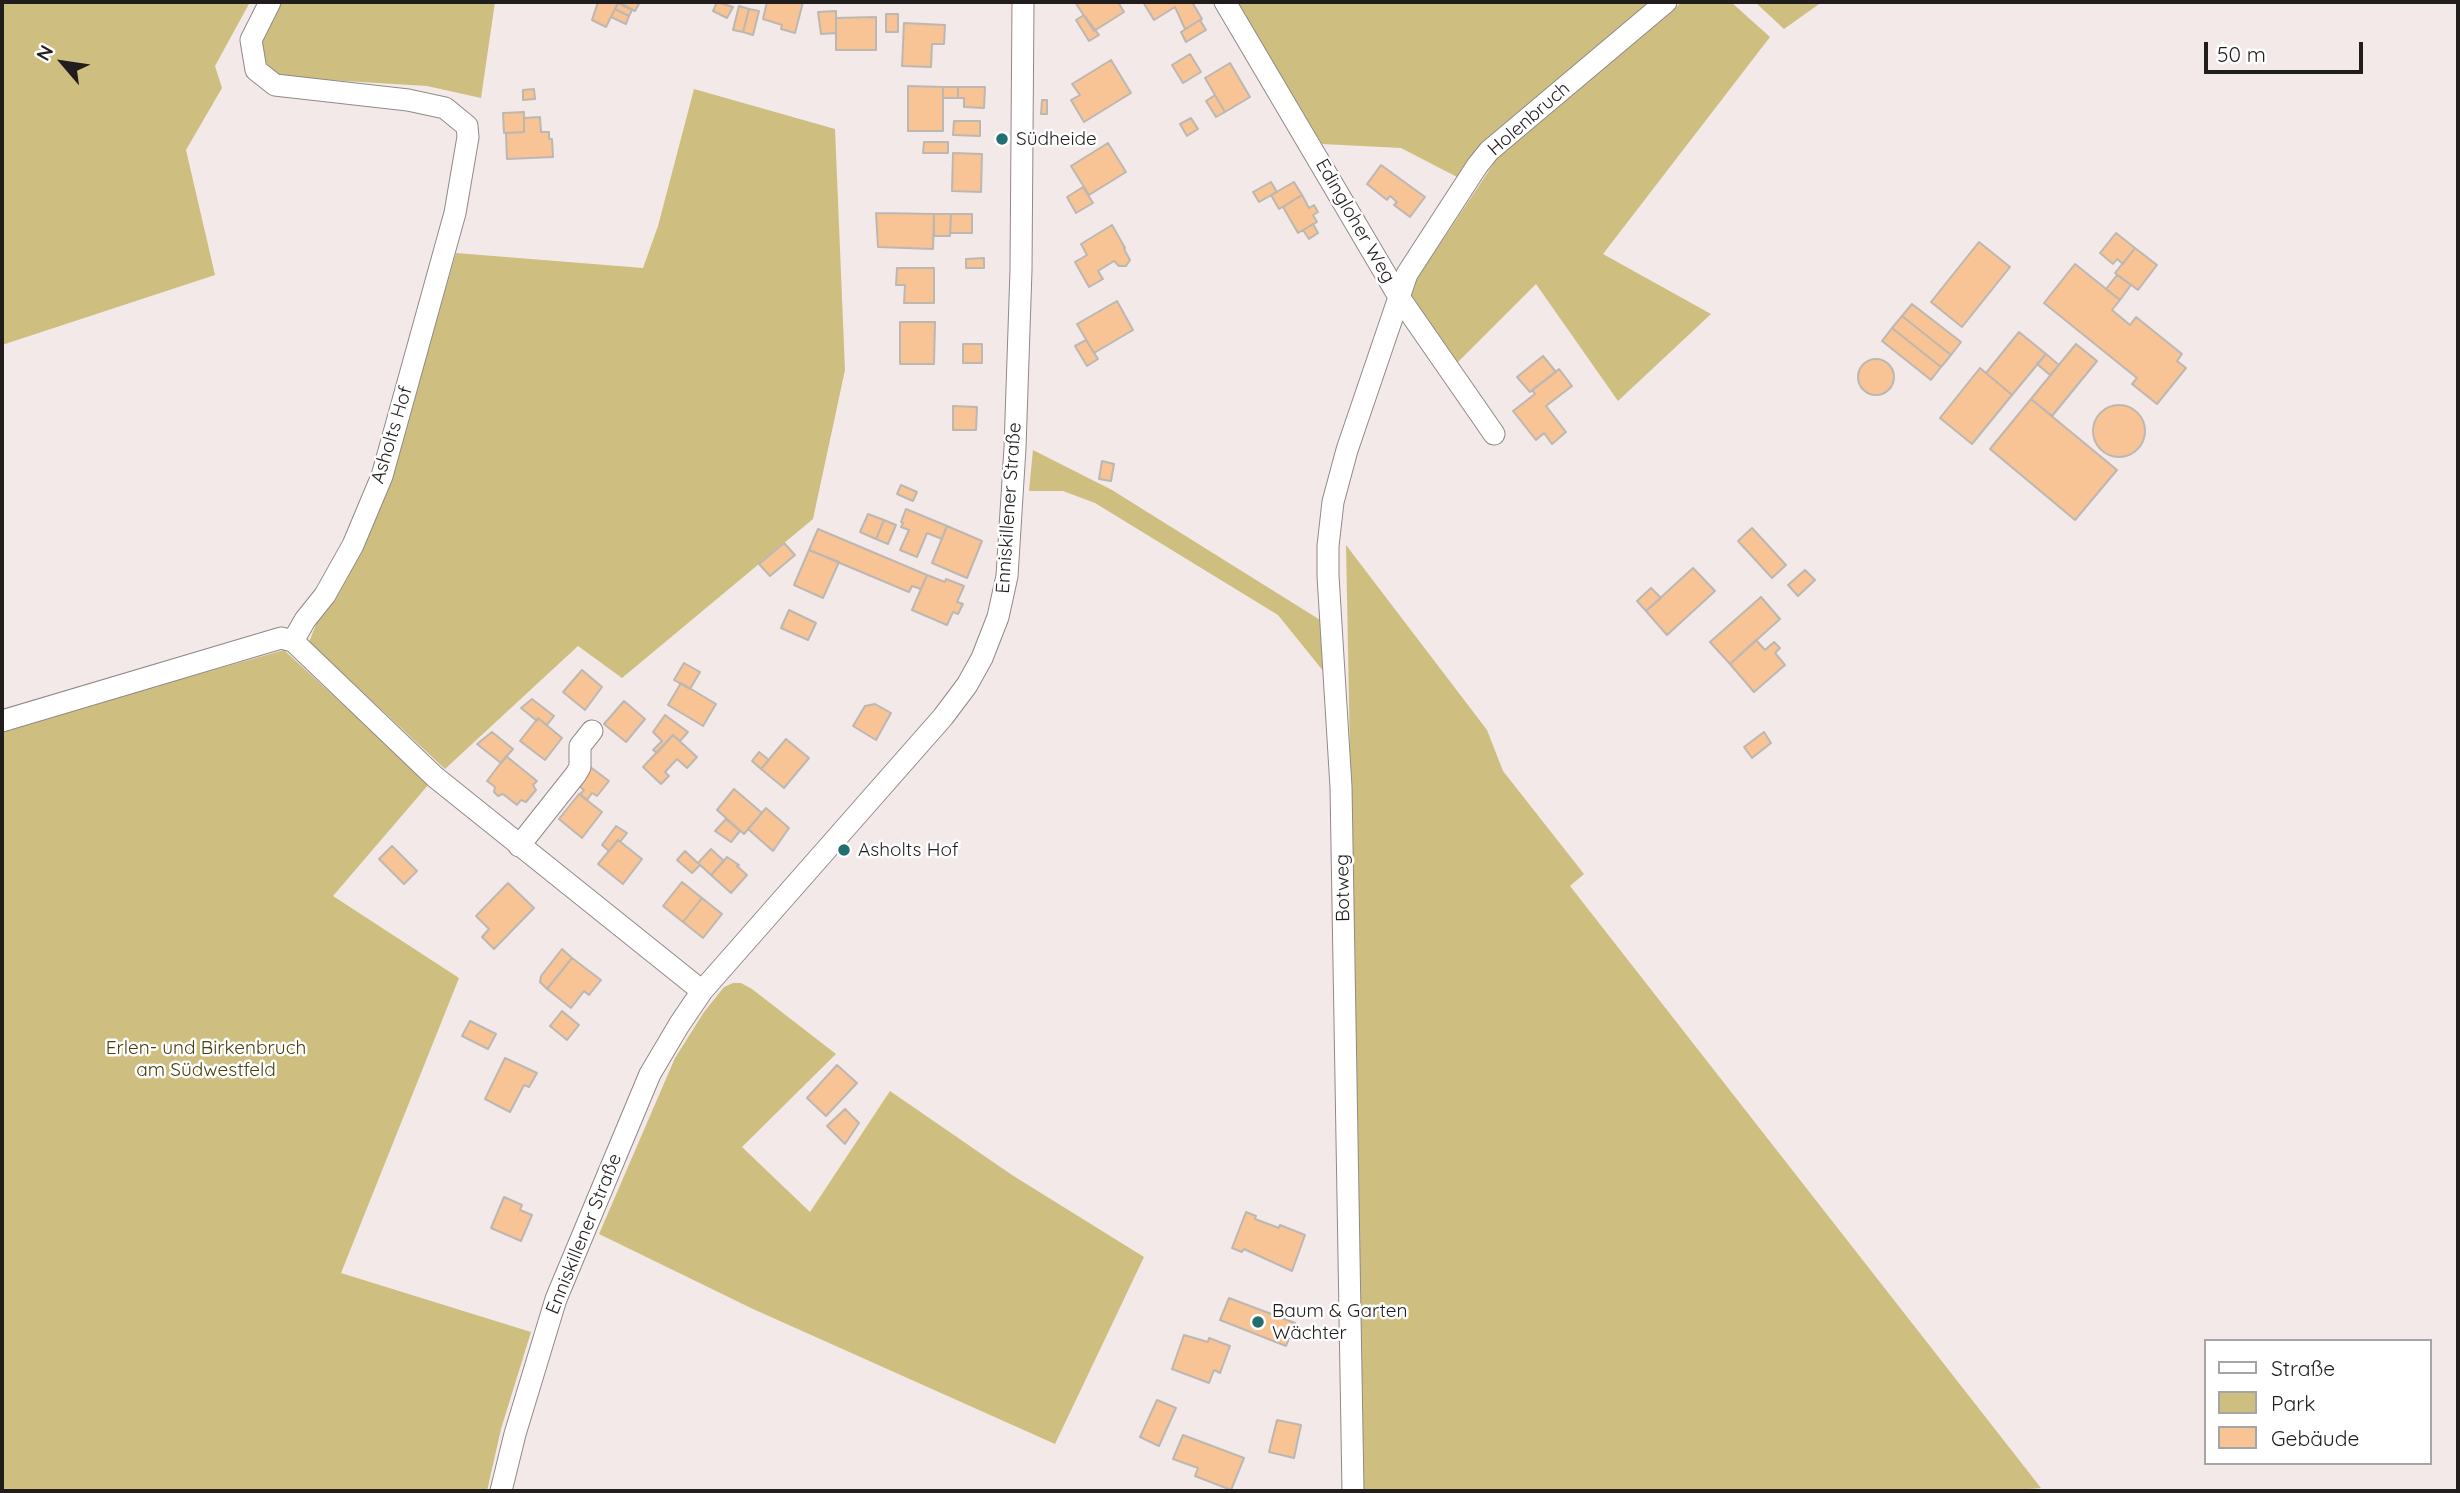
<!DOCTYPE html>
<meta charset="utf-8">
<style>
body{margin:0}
#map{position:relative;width:2460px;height:1493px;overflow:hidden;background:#f2e9e8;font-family:Quicksand,sans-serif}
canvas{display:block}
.frame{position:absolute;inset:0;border:4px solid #211d1d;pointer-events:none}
.legend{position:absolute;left:2204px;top:1339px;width:228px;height:126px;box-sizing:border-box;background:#fff;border:2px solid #a6a5a5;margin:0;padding:9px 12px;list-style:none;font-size:21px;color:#211d1d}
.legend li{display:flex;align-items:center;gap:14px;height:35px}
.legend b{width:35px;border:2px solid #a6a5a5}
.north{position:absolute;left:28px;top:28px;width:70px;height:70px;-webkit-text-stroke:5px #fff;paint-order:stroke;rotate:299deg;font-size:19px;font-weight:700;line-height:28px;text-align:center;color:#211d1d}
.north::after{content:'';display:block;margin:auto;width:24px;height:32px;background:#211d1d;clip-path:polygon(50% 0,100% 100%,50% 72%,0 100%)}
.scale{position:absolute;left:2204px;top:42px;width:159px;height:32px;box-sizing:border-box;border:4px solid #211d1d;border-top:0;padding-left:9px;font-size:21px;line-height:24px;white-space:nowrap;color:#211d1d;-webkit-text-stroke:5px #fff;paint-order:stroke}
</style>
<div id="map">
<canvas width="2460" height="1493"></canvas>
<div class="frame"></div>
<ul class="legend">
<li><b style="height:9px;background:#fff"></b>Straße</li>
<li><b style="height:19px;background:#cebf80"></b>Park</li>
<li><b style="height:19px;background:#f8c395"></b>Gebäude</li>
</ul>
<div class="north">N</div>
<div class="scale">50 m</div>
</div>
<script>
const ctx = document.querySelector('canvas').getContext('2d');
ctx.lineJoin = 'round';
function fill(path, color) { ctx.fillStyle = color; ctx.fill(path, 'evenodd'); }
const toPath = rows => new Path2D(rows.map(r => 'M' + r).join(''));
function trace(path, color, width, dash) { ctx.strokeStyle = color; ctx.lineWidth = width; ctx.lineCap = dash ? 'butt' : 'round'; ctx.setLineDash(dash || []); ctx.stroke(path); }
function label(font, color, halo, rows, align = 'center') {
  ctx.font = font + ' Quicksand,sans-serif'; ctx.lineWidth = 5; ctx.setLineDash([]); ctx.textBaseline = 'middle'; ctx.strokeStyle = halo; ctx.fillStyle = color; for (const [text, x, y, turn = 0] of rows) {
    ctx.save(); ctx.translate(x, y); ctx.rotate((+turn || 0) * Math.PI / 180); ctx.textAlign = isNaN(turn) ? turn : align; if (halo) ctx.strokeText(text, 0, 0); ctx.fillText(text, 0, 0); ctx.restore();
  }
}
fill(toPath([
 [2,2,250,2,215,66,222,88,186,150,215,275,2,345],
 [282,2,495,2,481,98,427,86,279,77,266,63,259,43],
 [1237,2,1653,2,1461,179,1401,148,1322,144],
 [1682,2,1731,2,1770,37,1603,254,1711,314,1618,401,1536,284,1455,365,1410,297,1414,283,1498,157],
 [1755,2,1822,2,1784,29],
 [694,89,835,129,845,370,813,519,622,678,578,646,445,769,309,642,317,622,334,599,391,476,456,253,643,268,658,226],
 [1033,450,1112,490,1325,623,1324,672,1278,615,1095,503,1063,491,1029,491],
 [1346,545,1487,730,1503,771,1584,874,1570,886,2041,1488,2006,1491,1364,1491],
 [284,650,429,784,333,896,459,978,341,1273,531,1332,501,1429,487,1491,2,1491,2,730],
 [733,983,741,983,752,989,836,1054,742,1147,810,1212,890,1091,1012,1175,1144,1257,1055,1444,753,1309,599,1234,675,1058,704,1012,724,987]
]), '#cebf80');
const building = toPath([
 [598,2,618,3,606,27,592,20,598,2],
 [618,2,640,2,635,11,618,2],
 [717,2,733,7,727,18,713,11,717,2],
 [767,2,803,2,795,33,781,29,782,25,763,19,767,2],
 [1075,2,1118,2,1124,12,1094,31,1075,2],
 [1143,2,1192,2,1202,19,1185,29,1175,7,1154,20,1143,2],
 [618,3,632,10,629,16,615,9,618,3],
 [739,6,749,9,743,32,733,30,739,6],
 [615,9,629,16,626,24,611,17,615,9],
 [749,9,759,11,753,35,743,32,749,9],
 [836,11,836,33,821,34,818,12,836,11],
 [886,14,898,14,898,32,886,32,886,14],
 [1084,15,1099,35,1089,41,1076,20,1084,15],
 [876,17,876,50,836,50,836,18,876,17],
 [1200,20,1206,30,1186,42,1181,32,1200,20],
 [904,23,945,25,944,44,932,44,931,67,902,66,904,23],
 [1190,54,1201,72,1183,83,1172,65,1190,54],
 [1111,60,1131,93,1084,122,1071,100,1080,95,1072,84,1111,60],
 [1230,63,1250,97,1225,112,1205,78,1230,63],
 [908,86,943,87,943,131,908,131,908,86],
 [943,87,958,87,958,98,943,98,943,87],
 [958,87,985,87,984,108,964,107,964,98,958,98,958,87],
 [534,89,535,99,523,100,523,90,534,89],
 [1215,95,1225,112,1216,117,1206,101,1215,95],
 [1042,100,1047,100,1047,114,1041,114,1042,100],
 [524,112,524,132,504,133,503,113,524,112],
 [540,117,541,132,549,132,549,139,552,139,553,157,507,159,506,133,524,132,524,118,540,117],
 [1191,118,1198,129,1187,136,1180,124,1191,118],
 [954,121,980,121,980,136,953,135,954,121],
 [924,142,948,142,948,153,923,153,924,142],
 [1108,143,1126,172,1089,195,1071,166,1108,143],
 [953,153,982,154,981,192,952,191,953,153],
 [1381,165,1425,197,1410,217,1394,205,1397,202,1390,196,1387,200,1367,184,1381,165],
 [1271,182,1277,192,1259,202,1253,192,1271,182],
 [1294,182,1302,195,1279,209,1271,195,1294,182],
 [1083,187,1093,203,1076,213,1067,197,1083,187],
 [1302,195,1309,208,1314,205,1318,212,1313,215,1317,222,1298,233,1283,207,1302,195],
 [876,213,934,214,933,249,878,247,876,213],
 [934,214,951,214,950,236,934,236,934,214],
 [951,214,972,214,972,233,950,233,951,214],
 [1313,224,1318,233,1309,239,1303,230,1313,224],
 [1112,225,1125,248,1124,249,1130,260,1126,266,1119,266,1114,261,1098,271,1103,279,1089,287,1075,262,1087,255,1081,244,1112,225],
 [2116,233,2135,248,2123,264,2117,259,2113,264,2100,253,2116,233],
 [1979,242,2010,267,1962,327,1931,302,1979,242],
 [2135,248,2157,265,2138,290,2115,273,2135,248],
 [984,258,984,268,966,268,966,259,984,258],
 [2075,264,2120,300,2112,310,2130,325,2136,317,2182,354,2177,361,2186,368,2157,404,2132,384,2137,378,2044,303,2075,264],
 [897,268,934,268,934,303,904,303,905,285,896,285,897,268],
 [2117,275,2131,285,2120,300,2106,289,2117,275],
 [1117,301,1133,330,1094,353,1077,324,1117,301],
 [1912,304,1961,342,1951,355,1902,316,1912,304],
 [1902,316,1951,355,1941,367,1892,328,1902,316],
 [900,322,935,322,934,364,900,364,900,322],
 [1892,328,1941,367,1931,380,1882,341,1892,328],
 [2019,332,2046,354,2012,395,1986,373,2019,332],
 [1086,340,1098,359,1087,366,1075,346,1086,340],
 [963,344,982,344,982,363,963,363,963,344],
 [2076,344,2097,361,2052,416,2031,399,2076,344],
 [2046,354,2059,365,2050,375,2037,364,2046,354],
 [1543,356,1556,372,1530,392,1517,377,1543,356],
 '1858 377a18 18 0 1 1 36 0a18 18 0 1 1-36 0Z',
 [1980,368,2012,395,1972,444,1940,418,1980,368],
 [1559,369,1572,386,1546,406,1566,432,1552,444,1544,433,1536,440,1513,411,1535,394,1532,390,1559,369],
 [2031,399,2117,470,2075,520,1990,449,2031,399],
 '2093 431a26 26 0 1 1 52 0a26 26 0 1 1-52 0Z',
 [953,406,977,407,976,430,953,430,953,406],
 [1102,461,1114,464,1111,481,1099,479,1102,461],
 [901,485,917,492,913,501,897,494,901,485],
 [906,509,947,526,942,539,927,533,917,557,900,550,909,530,901,527,903,523,901,522,906,509],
 [868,514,884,520,876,539,860,532,868,514],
 [884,520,896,525,888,544,876,539,884,520],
 [947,526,982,541,967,578,932,563,947,526],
 [1752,528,1786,565,1772,578,1738,541,1752,528],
 [818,529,927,575,921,589,912,586,909,592,809,550,818,529],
 [784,543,795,555,770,576,759,564,784,543],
 [809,550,839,562,823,598,794,585,809,550],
 [1693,568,1715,591,1667,635,1646,611,1693,568],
 [1805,570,1815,580,1798,596,1788,585,1805,570],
 [927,575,945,582,946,579,964,586,957,602,963,604,958,614,953,612,947,625,912,610,927,575],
 [1651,588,1661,598,1646,611,1637,601,1651,588],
 [1761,597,1780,619,1730,664,1710,642,1761,597],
 [789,610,816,623,808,640,781,628,789,610],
 [1756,640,1765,650,1774,642,1780,648,1775,653,1785,665,1754,692,1730,664,1756,640],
 [684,663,700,672,690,689,674,680,684,663],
 [582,670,602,687,585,710,563,692,582,670],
 [681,683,716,704,703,726,668,705,681,683],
 [532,699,554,716,547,725,538,718,537,721,521,708,532,699],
 [624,701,645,719,626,742,604,724,624,701],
 [875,704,891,713,876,740,853,726,865,706,875,704],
 [665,715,688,732,680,741,673,735,657,753,653,750,662,741,653,732,665,715],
 [538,718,562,738,545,760,520,741,538,718],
 [492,732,513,749,501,763,477,744,492,732],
 [1764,732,1771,743,1752,758,1744,747,1764,732],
 [673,735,697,757,687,768,677,759,665,772,669,776,661,784,643,767,673,735],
 [786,739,809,758,784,788,761,769,786,739],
 [759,752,769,760,761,769,752,761,759,752],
 [506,756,537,781,533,785,536,790,526,802,521,800,517,805,503,794,498,796,494,792,495,787,487,781,506,756],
 [589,766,609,781,597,796,592,793,587,800,580,794,584,790,575,783,589,766],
 [734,789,762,813,744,834,717,810,734,789],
 [579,794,602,812,582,838,559,819,579,794],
 [766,808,789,828,773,851,748,829,766,808],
 [726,819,740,831,731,842,715,831,726,819],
 [616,826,627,833,620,842,618,840,609,851,602,845,616,826],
 [618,840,642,859,623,884,598,864,618,840],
 [392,846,417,871,404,884,379,859,392,846],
 [711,849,724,861,711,875,698,863,711,849],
 [685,851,700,865,692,873,677,860,685,851],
 [727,857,739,865,737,866,747,875,731,893,711,875,727,857],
 [682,882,702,898,683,922,663,906,682,882],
 [508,883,534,908,494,949,482,937,489,929,476,916,508,883],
 [702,898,722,914,703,938,683,922,702,898],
 [562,949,572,958,547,989,540,982,541,976,562,949],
 [572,958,601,980,589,995,584,991,571,1008,547,989,572,958],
 [562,1011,579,1025,567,1040,550,1026,562,1011],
 [470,1021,496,1034,488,1049,462,1036,470,1021],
 [505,1058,537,1073,529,1087,524,1085,510,1112,485,1099,505,1058],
 [837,1065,857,1083,826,1116,807,1098,837,1065],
 [845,1109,859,1123,845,1144,827,1126,845,1109],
 [504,1197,522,1205,520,1210,532,1215,521,1241,491,1228,504,1197],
 [1246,1212,1256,1216,1255,1219,1279,1228,1280,1225,1305,1235,1292,1271,1244,1249,1242,1252,1232,1248,1246,1212],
 [1229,1298,1295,1323,1286,1346,1220,1320,1229,1298],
 [1184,1335,1208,1342,1209,1338,1230,1346,1220,1373,1214,1370,1209,1383,1172,1369,1184,1335],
 [1157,1400,1176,1408,1159,1446,1140,1437,1157,1400],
 [1277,1420,1301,1425,1294,1458,1269,1452,1277,1420],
 [1183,1435,1244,1458,1231,1490,1195,1476,1198,1468,1173,1459,1183,1435]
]);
fill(building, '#f8c395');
trace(building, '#bdb7b2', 2);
const minor = toPath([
 [270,2,251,40,256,70,275,85,408,100,445,108,467,126,468,137,455,213,382,476,353,545,325,595,305,620,293,641],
 [1225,2,1399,297,1494,434],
 [2,721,281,638,293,641,435,777,702,991],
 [519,846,576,774,580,767,580,746,592,731],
 [501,1491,515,1434,556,1299,650,1074,679,1025,702,991,943,717,967,685,982,658,998,617,1007,576,1015,448,1021,270,1023,2],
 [1353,1491,1341,787,1328,576,1328,546,1333,502,1347,450,1407,274,1477,166,1489,151,1666,2]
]);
trace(minor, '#918988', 23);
trace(minor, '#fff', 21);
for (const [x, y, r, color] of [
 [1002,139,7,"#236e70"],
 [844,850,7,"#236e70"],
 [1258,1322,7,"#236e70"]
]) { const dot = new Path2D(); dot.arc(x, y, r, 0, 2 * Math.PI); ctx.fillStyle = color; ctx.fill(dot); trace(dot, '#fff', 2.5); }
label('19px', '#211d1d', '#fff', [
 ["Holenbruch",1529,119,-41],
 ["Edingloher Weg",1355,221,60],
 ["Asholts Hof",392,435,-73],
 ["Enniskillener Straße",1009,508,-86],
 ["Botweg",1343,888,-91],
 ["Enniskillener Straße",584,1234,-68]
]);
label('19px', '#211d1d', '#fff', [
 ["Südheide",1016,139],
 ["Asholts Hof",858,850],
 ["Baum & Garten",1272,1311],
 ["Wächter",1272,1333]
], 'left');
label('19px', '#4a3f0a', '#fff', [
 ["Erlen- und Birkenbruch",206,1048],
 ["am Südwestfeld",206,1070]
]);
</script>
